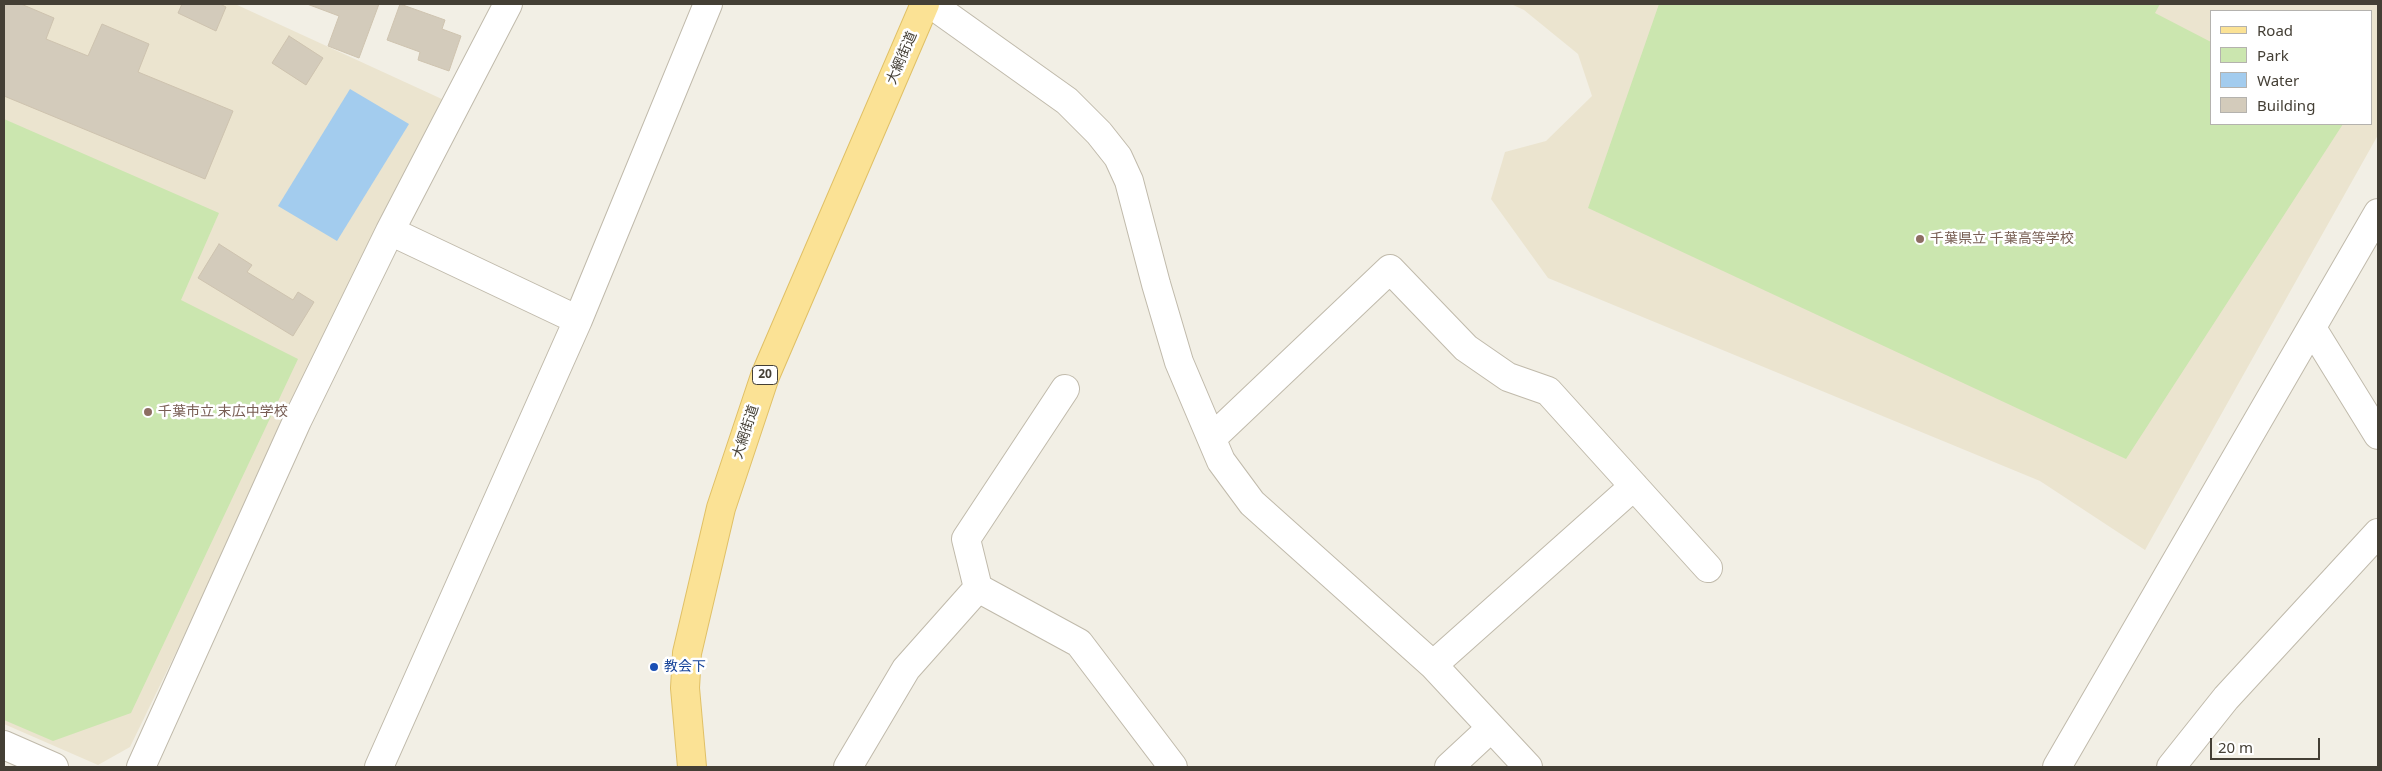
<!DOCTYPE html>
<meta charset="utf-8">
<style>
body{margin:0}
#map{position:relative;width:2382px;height:771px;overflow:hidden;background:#f2efe5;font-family:"Noto Sans",sans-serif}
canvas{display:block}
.frame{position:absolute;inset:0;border:5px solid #443f35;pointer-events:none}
.legend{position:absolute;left:2210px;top:10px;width:162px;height:115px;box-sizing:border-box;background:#fff;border:1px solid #b4b2ae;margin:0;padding:6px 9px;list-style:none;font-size:15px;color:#443f35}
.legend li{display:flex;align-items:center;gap:10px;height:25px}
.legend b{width:25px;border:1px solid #b4b2ae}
.scale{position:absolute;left:2210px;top:738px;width:110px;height:22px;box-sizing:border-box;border:2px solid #443f35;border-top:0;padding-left:6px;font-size:15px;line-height:18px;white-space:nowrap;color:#443f35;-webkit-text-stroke:4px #fff;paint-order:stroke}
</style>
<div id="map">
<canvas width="2382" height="771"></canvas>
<div class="frame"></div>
<ul class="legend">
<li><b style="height:6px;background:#fbe295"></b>Road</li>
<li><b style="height:14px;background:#cbe6af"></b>Park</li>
<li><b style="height:14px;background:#a3ccee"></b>Water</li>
<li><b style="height:14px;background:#d3cbbb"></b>Building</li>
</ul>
<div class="scale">20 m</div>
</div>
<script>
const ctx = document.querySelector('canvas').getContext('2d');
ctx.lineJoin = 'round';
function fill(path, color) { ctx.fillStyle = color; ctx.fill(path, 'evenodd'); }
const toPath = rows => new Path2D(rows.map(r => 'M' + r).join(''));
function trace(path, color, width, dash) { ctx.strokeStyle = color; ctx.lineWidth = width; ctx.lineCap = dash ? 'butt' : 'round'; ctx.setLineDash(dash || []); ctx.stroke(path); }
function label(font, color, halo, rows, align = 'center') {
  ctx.font = font + ' "Noto Sans","Noto Sans JP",sans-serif'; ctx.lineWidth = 5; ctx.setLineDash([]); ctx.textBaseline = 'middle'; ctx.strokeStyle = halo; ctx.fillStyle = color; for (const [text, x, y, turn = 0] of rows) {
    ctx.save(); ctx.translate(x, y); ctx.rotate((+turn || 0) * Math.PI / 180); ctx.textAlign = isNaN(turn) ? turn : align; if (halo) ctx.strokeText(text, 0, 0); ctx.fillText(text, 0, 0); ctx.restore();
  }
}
fill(toPath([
 [4,4,235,4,444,100,130,747,98,765,4,724],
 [1511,4,2378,4,2378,135,2145,550,2040,481,1548,278,1491,199,1505,152,1546,141,1592,96,1578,54,1524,10],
 [2211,11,2371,11,2371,124,2211,124]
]), '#ebe4cf');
fill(toPath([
 [1659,4,2160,4,2155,13,2211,42,2211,124,2343,124,2126,459,1588,208],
 [4,119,219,213,181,300,298,359,131,713,53,741,4,720]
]), '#cbe6af');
fill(toPath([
 [350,89,409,124,337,241,278,206]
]), '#a3ccee');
const building = toPath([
 [4,4,21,4,54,18,46,39,88,56,102,24,149,44,138,72,233,111,205,179,4,96,4,4],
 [182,4,220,4,226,7,216,31,178,13,182,4],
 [307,4,379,4,359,58,328,46,339,16,307,4],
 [400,4,445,20,442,29,461,36,449,71,418,60,420,52,387,40,400,4],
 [289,36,323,58,306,85,272,63,289,36],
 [219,244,252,265,247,272,293,300,298,292,314,302,293,336,198,278,219,244]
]);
fill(building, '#d3cbbb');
trace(building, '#cec3af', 1);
const minor = toPath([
 [931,4,1067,101,1099,133,1118,157,1129,181,1156,284,1179,362,1221,461,1252,503,1433,665,1528,767],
 [390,231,578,320],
 [2312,328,2378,435],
 [1212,438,1390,269,1466,348,1508,377,1548,391,1708,568],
 [978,588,1079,643,1173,767],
 [1433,665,1634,486],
 [4,745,54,767],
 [141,767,297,421,390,231,508,4],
 [379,767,578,320,708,4],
 [848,767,906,669,978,588,966,539,1065,389],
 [1449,767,1491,728],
 [2057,767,2378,213],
 [2171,767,2226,698,2378,533]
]);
const major = toPath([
 [692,767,685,688,687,653,721,508,765,376,925,4]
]);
trace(minor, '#c0baab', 30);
trace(major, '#e0c066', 30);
trace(minor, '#fff', 28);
trace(major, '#fbe295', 28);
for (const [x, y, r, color] of [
 [1920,239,5,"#8d6e63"],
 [148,412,5,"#8d6e63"],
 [654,667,5,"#1a4fb4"]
]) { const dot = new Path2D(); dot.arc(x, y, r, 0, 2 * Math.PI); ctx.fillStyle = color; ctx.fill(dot); trace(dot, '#fff', 2); }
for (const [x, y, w] of [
 [765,375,25]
]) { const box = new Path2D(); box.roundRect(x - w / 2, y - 9.5, w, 19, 4); ctx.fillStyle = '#fff'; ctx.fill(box); trace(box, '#443f35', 1); }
label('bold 12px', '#443f35', null, [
 ["20",765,375]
]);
label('14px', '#443f35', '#fff', [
 ["大網街道",902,58,-67],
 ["大網街道",746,432,-72]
]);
label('14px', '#785e54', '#fff', [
 ["千葉県立 千葉高等学校",1930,239],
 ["千葉市立 末広中学校",158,412]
], 'left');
label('14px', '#164399', '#fff', [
 ["教会下",664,667]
], 'left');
</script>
